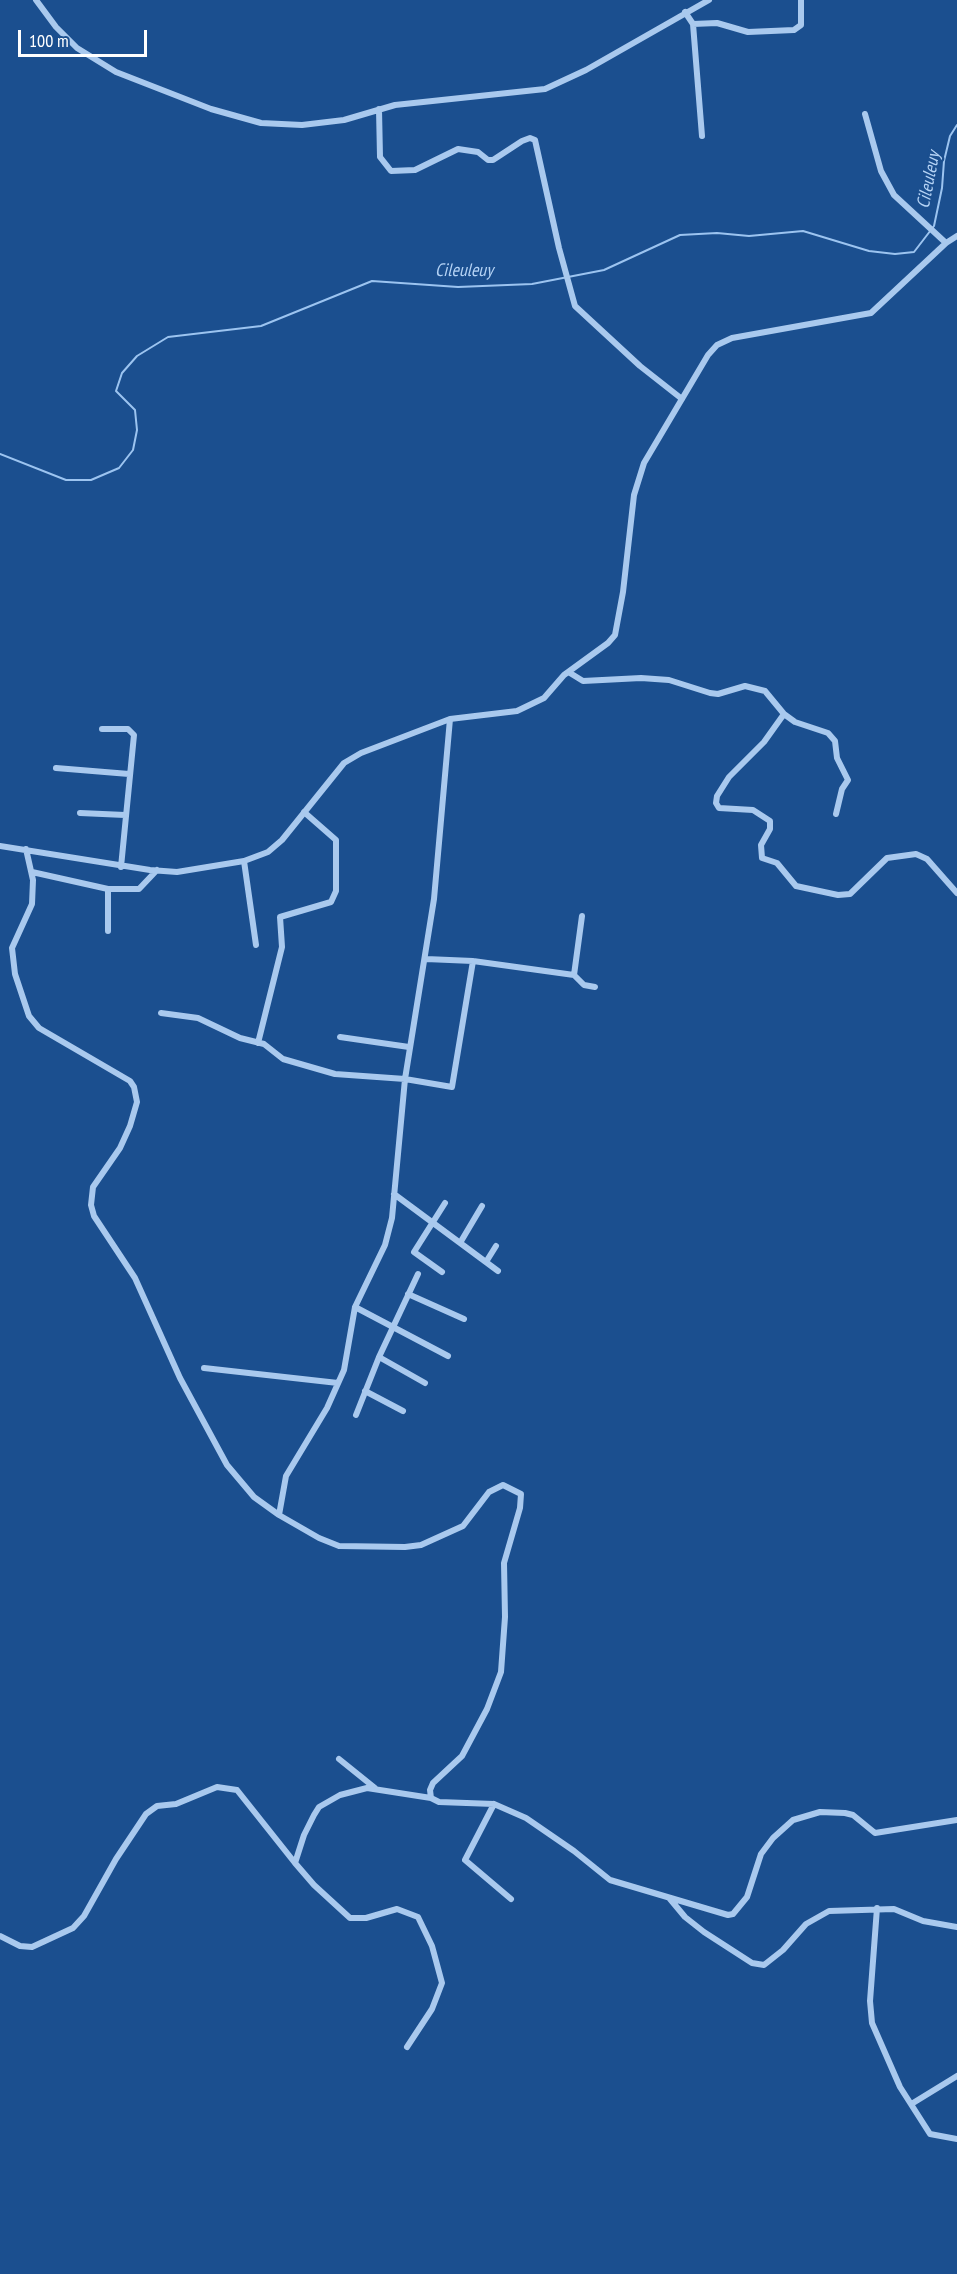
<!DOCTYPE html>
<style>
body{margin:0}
#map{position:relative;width:957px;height:2274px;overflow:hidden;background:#1b4f8f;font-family:"PT Sans Narrow",sans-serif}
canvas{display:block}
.scale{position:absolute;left:18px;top:30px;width:129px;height:27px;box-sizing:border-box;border:3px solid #fff;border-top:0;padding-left:8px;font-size:18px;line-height:21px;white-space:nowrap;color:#fff;-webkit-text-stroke:4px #1b4f8f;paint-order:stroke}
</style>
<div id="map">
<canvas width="957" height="2274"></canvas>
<div class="scale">100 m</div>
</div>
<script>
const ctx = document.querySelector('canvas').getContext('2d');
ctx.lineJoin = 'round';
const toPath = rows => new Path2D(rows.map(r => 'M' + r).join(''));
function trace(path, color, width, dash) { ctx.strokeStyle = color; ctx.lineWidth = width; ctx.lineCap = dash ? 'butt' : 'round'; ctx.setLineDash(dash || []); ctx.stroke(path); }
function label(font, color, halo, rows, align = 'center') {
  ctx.font = font + ' "PT Sans Narrow",sans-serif'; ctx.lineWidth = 4.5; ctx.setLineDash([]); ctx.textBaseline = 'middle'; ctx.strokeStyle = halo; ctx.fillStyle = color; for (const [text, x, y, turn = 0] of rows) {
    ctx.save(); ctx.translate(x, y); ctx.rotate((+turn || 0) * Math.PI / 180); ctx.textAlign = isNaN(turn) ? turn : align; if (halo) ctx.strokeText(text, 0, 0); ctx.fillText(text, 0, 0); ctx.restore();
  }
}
trace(toPath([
 [0,454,66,480,91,480,119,468,133,450,137,430,135,410,116,391,122,373,137,356,168,337,261,326,372,281,458,287,532,284,604,270,680,235,717,233,749,236,803,231,869,251,895,254,914,252,934,226,942,188,944,161,950,136,957,125]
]), '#9cc4f0', 2);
trace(toPath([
 [36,0,56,27,77,48,116,72,211,109,261,123,302,125,344,120,395,105,545,89,586,70,709,0],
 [685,12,693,24,702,136],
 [693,24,717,23,748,32,794,30,801,25,801,0],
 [379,109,380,157,391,171,415,170,458,149,478,152,488,160,493,160,522,141,530,138,535,140,559,248,575,306,640,366,682,399],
 [865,114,881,171,894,195,946,243],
 [570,673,583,681,641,678,669,680,710,693,718,694,745,686,765,691,784,714,795,722,828,733,835,741,837,758,848,780,842,789,836,814],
 [784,714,764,742,729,777,717,796,716,803,719,808,753,810,770,821,770,829,761,845,762,858,777,863,796,886,838,895,850,894,887,858,916,854,927,859,957,893],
 [102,729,128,729,134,735,121,867],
 [56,768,129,774],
 [80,813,125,815],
 [0,846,150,870,177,872,244,861,268,852,282,840,344,763,361,753,450,719,517,711,544,698,564,675,608,643,615,635,623,592,634,495,644,463,708,355,717,345,732,338,871,313,946,243,957,236],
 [26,849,33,880,32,904,12,948,15,974,29,1016,39,1028,130,1081,134,1087,137,1102,130,1126,120,1148,93,1187,91,1205,94,1216,135,1278,180,1378,227,1465,254,1497,279,1515,319,1538,339,1546,405,1547,421,1545,463,1526,489,1492,503,1485,521,1494,520,1508,504,1563,505,1617,501,1672,487,1709,462,1756,433,1783,430,1790,431,1798,439,1802,494,1804,526,1818,574,1851,610,1880,728,1915,733,1914,747,1897,761,1854,773,1838,793,1820,820,1812,845,1813,853,1815,875,1833,957,1820],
 [244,861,256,945],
 [32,872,108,889,108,931],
 [108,889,139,889,157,870],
 [582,916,574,975,584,985,595,987],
 [426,959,473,961,574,975],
 [161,1013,198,1018,240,1038,264,1044,283,1059,335,1074,405,1079,452,1087,473,961],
 [340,1037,409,1047],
 [258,1043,282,947,280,917,331,902,336,891,336,840,304,812],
 [394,1194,498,1271],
 [460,1243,482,1206],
 [486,1262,496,1246],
 [442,1272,414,1252,445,1203],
 [408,1294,464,1319],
 [355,1307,448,1356],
 [379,1357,425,1383],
 [204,1368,338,1383],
 [365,1391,403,1411],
 [356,1415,379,1357,418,1274],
 [279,1515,286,1476,327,1408,344,1370,355,1307,385,1245,392,1218,405,1079,434,899,450,719],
 [339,1759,375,1788],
 [494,1804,465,1860,511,1899],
 [295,1863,314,1885,350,1918,366,1918,397,1909,418,1917,432,1946,442,1983,432,2009,407,2047],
 [670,1899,685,1917,704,1932,752,1963,764,1965,783,1950,806,1924,829,1911,894,1909,923,1921,957,1927],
 [877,1908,870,2001,872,2023,900,2087,930,2134,957,2139],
 [0,1936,20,1946,32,1947,73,1928,84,1916,116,1859,146,1814,157,1806,176,1804,217,1787,237,1790,295,1863,304,1835,314,1815,319,1807,340,1795,367,1788,431,1798],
 [913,2103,957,2076]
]), '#a9c9ee', 6);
label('italic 18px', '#b5d3f5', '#1b4f8f', [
 ["Cileuleuy",929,180,-79],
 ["Cileuleuy",464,271]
]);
</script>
